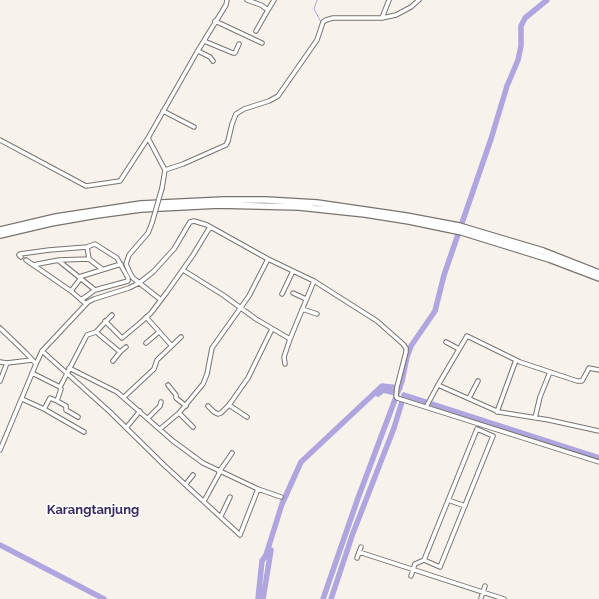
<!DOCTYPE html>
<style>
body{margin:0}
canvas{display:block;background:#f8f2ed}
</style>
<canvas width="599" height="599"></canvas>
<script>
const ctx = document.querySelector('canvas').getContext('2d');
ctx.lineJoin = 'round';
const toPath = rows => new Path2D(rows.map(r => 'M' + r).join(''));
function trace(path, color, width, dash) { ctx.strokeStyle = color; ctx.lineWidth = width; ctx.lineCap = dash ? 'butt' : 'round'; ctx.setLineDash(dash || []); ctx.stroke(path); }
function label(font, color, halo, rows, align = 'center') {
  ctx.font = font + ' Raleway,sans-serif'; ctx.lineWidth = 3; ctx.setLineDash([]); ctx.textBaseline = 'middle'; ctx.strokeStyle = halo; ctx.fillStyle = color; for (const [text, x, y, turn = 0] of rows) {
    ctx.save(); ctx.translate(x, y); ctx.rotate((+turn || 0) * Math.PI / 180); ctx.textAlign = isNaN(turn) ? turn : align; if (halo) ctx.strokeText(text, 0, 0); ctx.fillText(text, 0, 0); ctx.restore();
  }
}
trace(toPath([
 [317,0,314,9,321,22]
]), '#b0a5de', 1);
trace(toPath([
 [378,394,383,390,396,393],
 [0,545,104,599],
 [258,599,262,561,266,555,282,504,301,462,382,386,400,388],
 [263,599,271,550],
 [323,599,358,498,402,381,407,357,411,346,435,311,444,275,491,139,507,86,518,60,521,46,521,26,525,18,547,0],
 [331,599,353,533,394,428,404,395,599,458]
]), '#b0a5de', 5.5);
const minor = toPath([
 [247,0,261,5,268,10,274,0],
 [382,18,396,15,411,7,419,0],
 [215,21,262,43],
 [256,31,268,10],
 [204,41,233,53,235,53,239,44],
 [198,51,210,57,213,61],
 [163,111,194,127],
 [0,140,86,186,120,181,148,138],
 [165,170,183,164,226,145,228,141,232,124,236,114,244,109,269,101,278,96,317,40,323,22,326,20,333,18,382,18,389,0],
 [162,188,165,170,148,138,197,52,226,5,227,0],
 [152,223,148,233,129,255,126,264,130,273,133,278,161,300],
 [87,247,89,259,102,269],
 [21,257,19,255,20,254,49,250,87,247,95,244,117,258,128,278,128,281,95,290,81,300],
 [26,260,71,291,86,304],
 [59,261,95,290],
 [33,265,59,260,89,259],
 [183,270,223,295,256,319,290,339],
 [79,277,121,264],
 [71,291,81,278],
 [293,293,306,299],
 [282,294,293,271],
 [302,309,317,314],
 [146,317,171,345],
 [105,321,122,338,140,323,151,313,167,292,193,255,210,227],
 [0,328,26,353,36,364],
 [96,332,120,352],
 [446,342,459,349],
 [146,343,159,332],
 [42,351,109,411,164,465,240,535,258,489,203,463,173,441,117,392,69,368],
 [113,361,120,352,126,347],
 [0,362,7,363,32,360],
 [285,364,284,357,290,339,314,281],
 [32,373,60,387],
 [0,381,7,363],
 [168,385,176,395,176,398,186,406],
 [438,385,467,336,520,362,577,381,582,381,589,368,599,370],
 [124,397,154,369,157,360,181,337],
 [469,398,478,381],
 [22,399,44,409,84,432],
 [57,401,66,406,66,410,78,417],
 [229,405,247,417],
 [208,406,214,412,218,414,221,413,229,405,248,378,272,329],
 [426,407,438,385,499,412,549,420,599,431],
 [44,409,50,398,57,401,61,389,60,387,87,335,96,332,112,315],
 [497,412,516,360],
 [179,413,193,427],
 [148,418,160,406,161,402],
 [535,418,540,397,550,372],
 [126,428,140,411],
 [160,429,179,413,203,384,207,374,212,348,249,296,268,259],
 [477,429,493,436,440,567,424,560,477,429],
 [0,450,36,364,42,351,88,302,94,299,129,288,139,283,153,272,174,249,190,222,194,221,207,225,268,259,314,281,377,321,403,344,406,348,406,352,397,387,396,396,397,398,599,462],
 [219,472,232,453],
 [186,484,193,475],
 [258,489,281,497],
 [448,500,465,506],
 [204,501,220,472],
 [221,516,230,497],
 [359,552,504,599],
 [357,558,361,547],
 [411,576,415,564,424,560],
 [481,598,485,586]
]);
const highway = toPath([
 [0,230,56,217,141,204,224,200,266,200,317,203,406,216,459,226,543,251,599,273],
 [0,235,51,223,97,215,141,209,219,205,299,207,365,214,409,221,462,232,549,259,599,278]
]);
trace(minor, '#78736f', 5.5);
trace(highway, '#78736f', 8);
trace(minor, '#fff', 3.5);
trace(highway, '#fff', 5.5);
const minorBridge = toPath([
 [152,223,162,188]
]);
trace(minorBridge, '#78736f', 5.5, []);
trace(minorBridge, '#fff', 3.5);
label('bold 13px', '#392863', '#fff', [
 ["Karangtanjung",93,510]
]);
</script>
